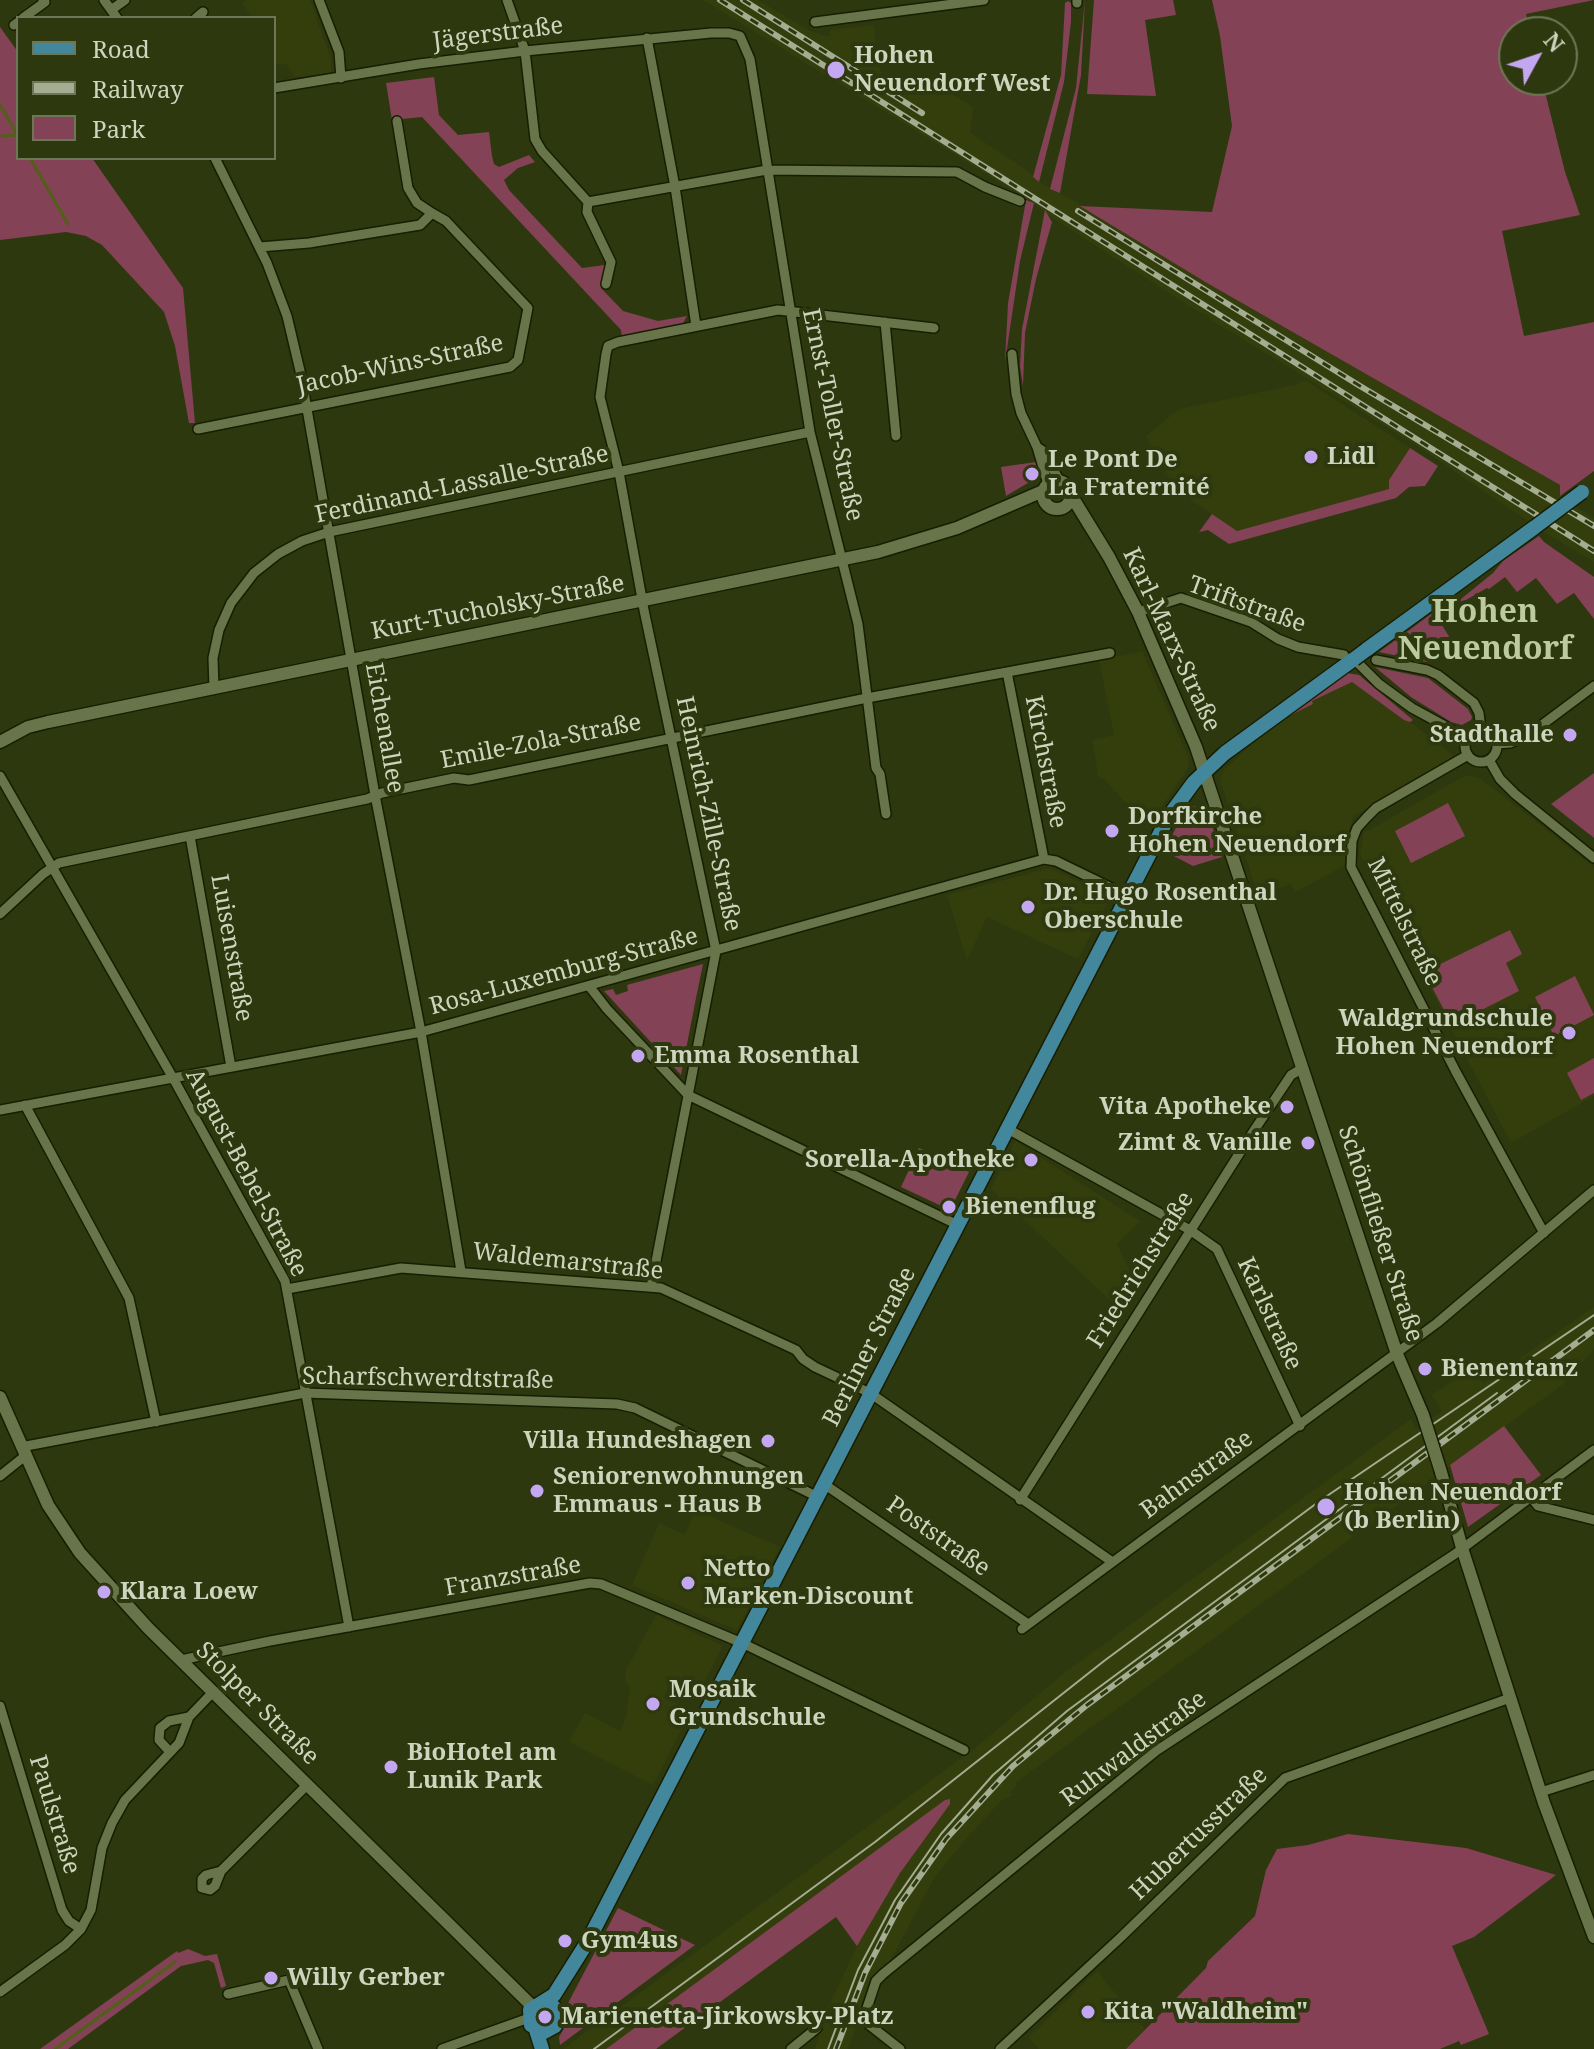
<!DOCTYPE html>
<meta charset="utf-8">
<style>
body{margin:0}
#map{position:relative;width:1594px;height:2049px;overflow:hidden;background:#2e380f;font-family:"Noto Serif",serif}
canvas{display:block}
.legend{position:absolute;left:16px;top:16px;width:260px;height:144px;box-sizing:border-box;background:#2e380f;border:2px solid #6e7755;margin:0;padding:10px 14px;list-style:none;font-size:24px;color:#cdd5be}
.legend li{display:flex;align-items:center;gap:16px;height:40px}
.legend b{width:40px;border:2px solid #6e7755}
.north{position:absolute;left:1498px;top:16px;width:80px;height:80px;box-sizing:border-box;background:#2e380f;border:2px solid #6e7755;border-radius:50%;rotate:50deg;font-size:22px;font-weight:700;line-height:32px;text-align:center;color:#cdd5be}
.north::after{content:'';display:block;margin:auto;width:28px;height:36px;background:#c4a7f1;clip-path:polygon(50% 0,100% 100%,50% 72%,0 100%)}
</style>
<div id="map">
<canvas width="1594" height="2049"></canvas>
<ul class="legend">
<li><b style="height:10px;background:#43879d"></b>Road</li>
<li><b style="height:10px;background:#a4ad91"></b>Railway</li>
<li><b style="height:22px;background:#834256"></b>Park</li>
</ul>
<div class="north">N</div>
</div>
<script>
const ctx = document.querySelector('canvas').getContext('2d');
ctx.lineJoin = 'round';
function fill(path, color) { ctx.fillStyle = color; ctx.fill(path, 'evenodd'); }
const toPath = rows => new Path2D(rows.map(r => 'M' + r).join(''));
function trace(path, color, width, dash) { ctx.strokeStyle = color; ctx.lineWidth = width; ctx.lineCap = dash ? 'butt' : 'round'; ctx.setLineDash(dash || []); ctx.stroke(path); }
function label(font, color, halo, rows, align = 'center') {
  ctx.font = font + ' "Noto Serif",serif'; ctx.lineWidth = 8; ctx.setLineDash([]); ctx.textBaseline = 'middle'; ctx.strokeStyle = halo; ctx.fillStyle = color; for (const [text, x, y, turn = 0] of rows) {
    ctx.save(); ctx.translate(x, y); ctx.rotate((+turn || 0) * Math.PI / 180); ctx.textAlign = isNaN(turn) ? turn : align; if (halo) ctx.strokeText(text, 0, 0); ctx.fillText(text, 0, 0); ctx.restore();
  }
}
fill(toPath([
 [247,0,310,0,331,59,331,73,295,77,286,64,274,65,274,18,253,18,242,3],
 [703,0,758,0,810,31,829,37,830,30,874,25,878,64,883,75,906,89,922,81,936,84,973,107,970,133,1028,171,1039,182,1094,212,1207,283,1560,485,1560,496,1594,518,1594,562,1544,532,1413,443,1211,320,1207,314,1204,315,1189,306,1051,217,1034,203],
 [1305,380,1410,448,1389,480,1389,489,1237,531,1176,490,1146,436,1179,409,1295,385],
 [1142,651,1189,759,1188,768,1148,827,1102,777,1099,779,1092,740,1114,735,1099,660],
 [1347,673,1454,756,1449,761,1353,816,1344,866,1295,892,1291,884,1258,895,1220,780,1224,770,1256,741],
 [1466,775,1481,779,1594,867,1594,1096,1511,1143,1360,854,1364,833],
 [1051,868,1110,898,1078,959,987,917,967,960,947,895],
 [1015,1141,1140,1221,1117,1244,1140,1293,1125,1314,991,1189],
 [1594,1307,1594,1349,1562,1385,1015,1783,1017,1786,1009,1793,1013,1795,1002,1800,962,1843,933,1880,888,1965,871,1989,848,2049,815,2049,828,2008,857,1946,836,1916,656,2049,563,2049,974,1749,1063,1674,1411,1419,1416,1429,1442,1411,1432,1395,1464,1374,1471,1366,1484,1383],
 [696,1510,780,1547,737,1630,632,1585,659,1523,685,1535],
 [656,1615,723,1646,700,1690,674,1678,664,1697,691,1711,653,1785,569,1742,585,1713,620,1731,626,1717,630,1687,626,1682,625,1672],
 [1097,1971,1145,2029,1126,2049,1039,2049,1029,2037]
]), '#333e0c');
fill(toPath([
 [1085,0,1081,75,1060,193,1050,189,1076,88],
 [1094,0,1173,0,1176,15,1145,20,1156,96,1087,94],
 [1212,0,1594,0,1526,14,1530,32,1514,32,1514,80,1542,80,1565,172,1580,215,1502,231,1524,336,1594,322,1594,471,1560,496,1560,485,1207,283,1080,206,1212,212,1232,126,1220,36],
 [1068,1,1071,3,1071,22,1064,82,1039,182,1033,177,1061,75,1065,3],
 [0,27,18,52,18,158,92,158,183,288,195,423,189,423,175,346,164,312,102,245,86,236,66,232,0,240],
 [434,77,439,115,458,135,489,132,492,156,494,164,499,167,529,155,535,162,518,168,504,180,509,190,582,268,605,265,601,288,623,311,658,321,687,316,682,325,622,337,621,330,422,117,392,120,386,83],
 [1026,200,1034,203,1020,261,1005,362,1008,303],
 [1045,210,1052,222,1036,279,1025,333,1023,386,1020,366,1022,329],
 [1410,448,1438,466,1425,486,1409,487,1396,498,1229,544,1208,530,1199,532,1212,514,1237,531,1389,489,1389,480],
 [1036,462,1038,472,1036,478,1006,496,1001,467],
 [1539,536,1544,542,1594,577,1594,619,1574,593,1557,604,1536,578,1517,592,1505,577,1489,589,1487,588,1445,612,1493,573,1503,561],
 [1434,612,1453,643,1427,662,1379,652],
 [1375,667,1428,678,1468,709,1472,717,1471,720,1462,725,1451,722,1411,697],
 [1347,673,1359,675,1413,720,1410,722,1404,720,1352,682,1312,701,1313,704,1283,719],
 [1594,773,1594,838,1551,804],
 [1448,803,1465,836,1411,863,1395,831],
 [1194,806,1208,813,1222,857,1193,866,1164,851,1180,820,1190,808],
 [1510,930,1522,954,1506,963,1519,991,1452,1025,1424,972],
 [703,964,696,998,681,1075,604,991,613,989,616,995,628,991,627,985],
 [1575,976,1594,1015,1554,1036,1535,997],
 [919,1148,969,1172,950,1210,901,1187],
 [1504,1426,1541,1475,1468,1527,1450,1465],
 [950,1799,950,1804,900,1873,857,1946,836,1917,656,2049,606,2049,945,1800],
 [618,1908,695,1945,560,2045,559,2037,568,2021,566,2007],
 [188,1949,205,1956,217,1954,226,1986,221,1988,214,1963,208,1960,181,1966,68,2049,40,2049,177,1951,178,1953]
]), '#834256');
fill(toPath([
 [1594,1058,1594,1093,1581,1100,1567,1073],
 [1348,1834,1466,1848,1556,1875,1474,1937,1452,1946,1489,2034,1461,2045,1459,2041,1440,2049,1126,2049,1206,1968,1208,1961,1255,1916,1266,1870,1277,1849,1308,1845]
]), '#864056');
trace(toPath([
 [0,105,18,136],
 [2,136,17,135],
 [30,158,68,224],
 [55,2049,175,1962]
]), '#506017', 3);
const street = toPath([
 [104,0,117,18],
 [319,0,339,52,341,78],
 [507,0,525,51,535,139,542,151,588,202,767,170,957,172,985,187,1020,201],
 [1077,3,1077,0],
 [111,10,125,0],
 [23,18,45,2,43,0],
 [196,18,203,12],
 [815,22,984,0],
 [14,25,18,22],
 [647,38,675,187,696,326],
 [274,88,419,64,525,51,711,33,729,33,740,36,750,59,810,432,858,624,876,768,880,774,886,814],
 [397,121,408,188,417,203,432,213],
 [215,158,267,263,287,316,301,375,375,795,421,1032,461,1271],
 [588,202,587,212,611,262,606,284],
 [885,322,896,436],
 [1012,354,1016,394,1021,413,1037,447,1048,484],
 [198,429,510,367,518,360,528,308,446,221,432,213,420,225,309,243,260,247],
 [1037,447,1043,451,1059,480],
 [1138,612,1181,598,1251,622,1278,639,1298,647,1344,655],
 [1354,659,1379,684,1412,708,1467,738],
 [1376,660,1427,670,1438,675,1474,703,1479,713,1481,730],
 [1007,672,1044,859],
 [214,688,213,658,219,630,231,603,254,573,278,554,302,541,329,532,810,432],
 '1465 746a16 16 0 1 1 32 0a16 16 0 1 1-32 0Z',
 [1497,744,1510,743,1527,736,1594,686],
 [1468,755,1376,808,1367,817,1357,828,1352,841,1351,867,1456,1072,1544,1233],
 [1489,760,1500,779,1515,794,1594,858],
 [0,776,173,1078,285,1281,349,1627],
 [190,836,231,1067],
 [0,914,43,874,59,863,367,799,382,793,454,778,469,780,867,698,1110,653],
 [589,986,607,1009,688,1095,958,1225],
 [25,1105,129,1298,156,1422],
 [0,1110,421,1032,1044,859,1056,861,1126,895],
 [1006,1128,1190,1230,1217,1249,1300,1426],
 [651,1287,716,951,644,610,619,472,600,397,606,354,608,346,618,342,778,310,934,328],
 [287,1289,401,1268,661,1288,796,1350,803,1359,815,1367,870,1393,1111,1561],
 [21,1447,305,1393,617,1404,635,1408,818,1497],
 [0,1476,25,1456],
 [824,1484,1028,1624],
 [1531,1497,1538,1506,1594,1520],
 [1020,1500,1251,1135,1291,1075,1303,1068],
 [1022,1629,1437,1323,1594,1190],
 [181,1660,270,1641,590,1583,601,1584,742,1643,964,1750],
 [0,1706,62,1910,69,1921,81,1929],
 [170,1752,159,1740,160,1728,169,1721,189,1717],
 [1541,1792,1594,1775],
 [221,1871,215,1886,210,1890,202,1888,202,1879,206,1875,221,1871,307,1785],
 [0,1992,65,1945,81,1929,91,1910,102,1848,112,1823,125,1800,179,1743,189,1717,213,1692],
 [228,1994,289,1980,318,2049],
 [442,2049,529,2018],
 [791,2049,817,2028],
 [900,2049,863,2020,876,1981,883,1974,1156,1751,1455,1554,1594,1450],
 [1000,2049,1120,1938,1285,1778,1510,1698]
]);
const secondary = toPath([
 '1043 495a14 14 0 1 1 28 0a14 14 0 1 1-28 0Z',
 [1071,495,1109,557,1138,612,1196,747,1397,1354,1423,1415],
 [0,742,28,727,48,722,878,552,957,528,1043,491],
 [0,1397,48,1505,80,1553,148,1628,533,2007],
 [1441,1472,1462,1548,1544,1803,1594,1937]
]);
const primary = toPath([
 [1366,650,1535,527],
 [545,2002,554,2007,558,2018,555,2026,544,2032,531,2025,530,2010,554,1995,588,1941,1169,816,1194,782,1225,753,1354,659],
 [536,2030,542,2049]
]);
trace(street, '#171e01', 12);
trace(secondary, '#171e01', 15);
trace(primary, '#171e01', 17);
trace(street, '#68744a', 9);
trace(secondary, '#68744a', 12);
trace(primary, '#43879d', 14);
trace(toPath([
 [594,2049,875,1842,1104,1661,1321,1500,1594,1315],
 [828,2049,858,1970,895,1900,941,1834,993,1775,1067,1711,1497,1393]
]), '#a4ad91', 2);
const rail = toPath([
 [720,0,1594,551],
 [743,0,922,113],
 [1078,211,1360,386,1594,526],
 [836,2049,865,1973,901,1903,946,1839,1013,1766,1087,1705,1594,1330]
]);
trace(rail, '#a4ad91', 6);
trace(rail, '#2e380f', 3, [9]);
const secondaryBridge = toPath([
 [1423,1415,1441,1472]
]);
const primaryBridge = toPath([
 [1535,527,1582,492],
 [1354,659,1366,650]
]);
trace(secondaryBridge, '#171e01', 15, []);
trace(primaryBridge, '#171e01', 17, []);
trace(secondaryBridge, '#68744a', 12);
trace(primaryBridge, '#43879d', 14);
for (const [x, y, r, color] of [
 [836,70,10,"#c4a7f1"],
 [1311,457,8,"#c4a7f1"],
 [1032,474,8,"#c4a7f1"],
 [1570,735,8,"#c4a7f1"],
 [1112,831,8,"#c4a7f1"],
 [1028,907,8,"#c4a7f1"],
 [1569,1033,8,"#c4a7f1"],
 [638,1056,8,"#c4a7f1"],
 [1287,1107,8,"#c4a7f1"],
 [1308,1143,8,"#c4a7f1"],
 [1031,1160,8,"#c4a7f1"],
 [949,1207,8,"#c4a7f1"],
 [1425,1369,8,"#c4a7f1"],
 [768,1441,8,"#c4a7f1"],
 [537,1491,8,"#c4a7f1"],
 [1326,1507,10,"#c4a7f1"],
 [688,1583,8,"#c4a7f1"],
 [104,1592,8,"#c4a7f1"],
 [653,1704,8,"#c4a7f1"],
 [391,1767,8,"#c4a7f1"],
 [565,1941,8,"#c4a7f1"],
 [271,1978,8,"#c4a7f1"],
 [1088,2012,8,"#c4a7f1"],
 [545,2017,8,"#c4a7f1"]
]) { const dot = new Path2D(); dot.arc(x, y, r, 0, 2 * Math.PI); ctx.fillStyle = color; ctx.fill(dot); trace(dot, '#2e380f', 3); }
label('24px', '#cdd5be', '#2e380f', [
 ["Jägerstraße",498,34,-7],
 ["Jacob-Wins-Straße",400,365,-12],
 ["Ernst-Toller-Straße",832,415,78],
 ["Ferdinand-Lassalle-Straße",462,485,-12],
 ["Triftstraße",1247,605,20],
 ["Kurt-Tucholsky-Straße",498,608,-11],
 ["Karl-Marx-Straße",1171,640,65],
 ["Eichenallee",384,728,80],
 ["Emile-Zola-Straße",541,742,-11],
 ["Kirchstraße",1045,762,79],
 ["Heinrich-Zille-Straße",708,814,78],
 ["Mittelstraße",1404,922,64],
 ["Luisenstraße",231,948,80],
 ["Rosa-Luxemburg-Straße",564,972,-15],
 ["August-Bebel-Straße",246,1173,62],
 ["Schönfließer Straße",1380,1234,72],
 ["Waldemarstraße",568,1262,6],
 ["Friedrichstraße",1141,1270,-58],
 ["Karlstraße",1269,1314,65],
 ["Berliner Straße",870,1347,-63],
 ["Scharfschwerdtstraße",428,1379,1],
 ["Bahnstraße",1197,1475,-36],
 ["Poststraße",938,1537,35],
 ["Franzstraße",513,1577,-10],
 ["Stolper Straße",257,1704,45],
 ["Ruhwaldstraße",1134,1749,-37],
 ["Paulstraße",54,1815,73],
 ["Hubertusstraße",1199,1834,-44]
]);
label('bold 24px', '#cdd5be', '#2e380f', [
 ["Hohen",854,56],
 ["Neuendorf West",854,84],
 ["Lidl",1327,457],
 ["Le Pont De",1048,460],
 ["La Fraternité",1048,488],
 ["Stadthalle",1554,735,"right"],
 ["Dorfkirche",1128,817],
 ["Hohen Neuendorf",1128,845],
 ["Dr. Hugo Rosenthal",1044,893],
 ["Oberschule",1044,921],
 ["Waldgrundschule",1553,1019,"right"],
 ["Hohen Neuendorf",1553,1047,"right"],
 ["Emma Rosenthal",654,1056],
 ["Vita Apotheke",1271,1107,"right"],
 ["Zimt & Vanille",1292,1143,"right"],
 ["Sorella-Apotheke",1015,1160,"right"],
 ["Bienenflug",965,1207],
 ["Bienentanz",1441,1369],
 ["Villa Hundeshagen",752,1441,"right"],
 ["Seniorenwohnungen",553,1477],
 ["Emmaus - Haus B",553,1505],
 ["Hohen Neuendorf",1344,1493],
 ["(b Berlin)",1344,1521],
 ["Netto",704,1569],
 ["Marken-Discount",704,1597],
 ["Klara Loew",120,1592],
 ["Mosaik",669,1690],
 ["Grundschule",669,1718],
 ["BioHotel am",407,1753],
 ["Lunik Park",407,1781],
 ["Gym4us",581,1941],
 ["Willy Gerber",287,1978],
 ["Kita \"Waldheim\"",1104,2012],
 ["Marienetta-Jirkowsky-Platz",561,2017]
], 'left');
label('bold 32px', '#bcca9d', '#2e380f', [
 ["Hohen",1485,613],
 ["Neuendorf",1485,650]
]);
</script>
